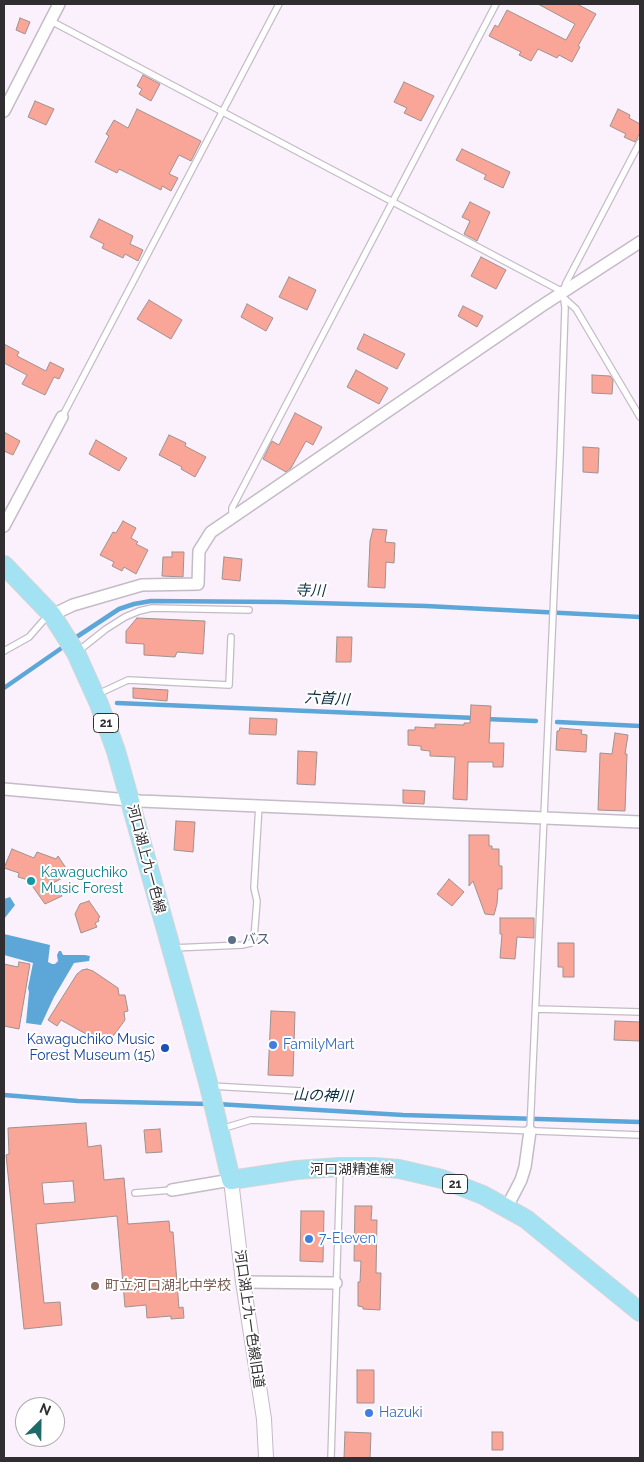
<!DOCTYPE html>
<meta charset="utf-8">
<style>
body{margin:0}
#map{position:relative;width:644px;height:1462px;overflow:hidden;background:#faf1fd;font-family:Raleway,sans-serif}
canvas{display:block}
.frame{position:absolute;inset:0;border:5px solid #312e32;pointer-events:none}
.north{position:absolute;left:15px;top:1397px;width:50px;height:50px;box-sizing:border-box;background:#fff;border:1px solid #adabad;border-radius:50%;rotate:23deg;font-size:14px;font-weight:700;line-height:20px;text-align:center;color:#312e32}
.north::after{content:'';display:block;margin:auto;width:18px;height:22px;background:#1d6a69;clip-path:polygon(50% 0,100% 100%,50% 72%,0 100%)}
</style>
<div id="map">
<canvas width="644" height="1462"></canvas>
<div class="frame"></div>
<div class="north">N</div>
</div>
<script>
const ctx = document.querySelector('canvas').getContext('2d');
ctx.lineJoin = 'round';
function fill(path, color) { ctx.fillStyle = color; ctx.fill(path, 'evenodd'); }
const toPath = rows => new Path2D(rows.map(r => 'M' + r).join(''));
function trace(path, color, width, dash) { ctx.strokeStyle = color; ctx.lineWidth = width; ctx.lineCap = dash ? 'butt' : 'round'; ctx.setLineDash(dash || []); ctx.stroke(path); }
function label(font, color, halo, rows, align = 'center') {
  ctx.font = font + ' Raleway,"Noto Sans JP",sans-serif'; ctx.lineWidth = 4; ctx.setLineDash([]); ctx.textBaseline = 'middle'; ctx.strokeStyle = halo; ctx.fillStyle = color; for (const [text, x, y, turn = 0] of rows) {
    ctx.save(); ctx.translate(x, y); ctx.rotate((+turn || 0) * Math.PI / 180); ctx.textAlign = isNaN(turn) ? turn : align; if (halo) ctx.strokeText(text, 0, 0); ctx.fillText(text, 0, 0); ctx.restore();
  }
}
fill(toPath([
 [10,897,15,905,4,919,4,899],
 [4,934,50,945,48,962,52,964,55,964,58,961,57,955,59,951,61,951,63,955,85,955,90,956,89,961,74,963,54,997,41,1025,26,1023,29,992,28,988,33,963,4,955]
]), '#5ca7d7');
trace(toPath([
 [72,640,119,609,134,604,151,601,279,602,426,606,640,617],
 [4,688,66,645],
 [117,703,475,718],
 [485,719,536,721],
 [557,722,640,726],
 [4,1095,78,1101,209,1104],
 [217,1104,403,1115,640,1122]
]), '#5ca7d7', 4.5);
const building = toPath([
 [538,4,577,4,596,14,578,46,580,47,572,62,559,55,557,58,538,49,531,61,519,55,521,52,489,36,495,25,498,27,507,10,566,40,575,24,538,4],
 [20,18,30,22,25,34,16,30,20,18],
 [143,75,160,84,151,101,139,94,142,89,137,86,143,75],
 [404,82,434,96,421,121,404,113,407,108,394,102,404,82],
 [35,101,54,109,46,125,28,117,35,101],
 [137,109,201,141,191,161,179,155,169,174,178,178,171,191,162,186,161,190,119,169,117,173,95,162,109,136,106,134,114,120,128,128,137,109],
 [618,109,630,115,629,118,640,124,640,133,635,142,624,137,626,134,610,126,618,109],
 [462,149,510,172,503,188,484,179,486,175,456,160,462,149],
 [470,202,490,212,477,241,464,234,470,221,462,217,470,202],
 [99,219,133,236,130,244,143,250,138,261,125,254,123,258,102,248,104,244,90,237,99,219],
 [481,257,506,270,496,289,471,276,481,257],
 [289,277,316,290,307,310,279,297,289,277],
 [149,300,182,320,171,339,137,319,149,300],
 [247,304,273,318,266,331,241,317,247,304],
 [463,306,483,316,477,327,458,316,463,306],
 [364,334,405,354,397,369,357,349,364,334],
 [4,344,19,352,17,356,46,371,50,362,64,369,59,379,54,377,45,395,22,384,27,375,4,363,4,344],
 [356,370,388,388,379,404,347,387,356,370],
 [592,375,610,376,613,380,612,394,592,393,592,375],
 [295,413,322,427,313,445,306,441,291,468,286,472,263,459,272,441,279,445,295,413],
 [4,432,20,441,13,455,4,451,4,432],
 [169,435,186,443,185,446,206,457,195,477,181,469,182,467,159,455,169,435],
 [96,440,127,458,119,471,89,454,96,440],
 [583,447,599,448,598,473,583,472,583,447],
 [123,521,136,528,131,538,138,542,136,544,148,550,136,574,124,567,122,571,112,566,114,562,100,555,113,532,116,533,123,521],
 [373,529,387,530,385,542,395,543,394,563,386,562,385,588,368,587,370,541,373,529],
 [172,552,184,552,183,577,162,576,163,557,172,557,172,552],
 [224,557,242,559,240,581,222,579,224,557],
 [137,618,205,621,203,654,177,652,175,657,144,655,144,644,126,643,126,631,137,618],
 [337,637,352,637,351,662,336,662,337,637],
 [133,688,168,690,167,701,133,698,133,688],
 [471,705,491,706,489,743,504,743,503,767,493,767,493,762,468,762,467,800,453,799,455,757,430,756,430,751,421,750,421,746,408,745,408,730,415,730,415,727,435,728,435,724,464,725,464,723,470,723,471,705],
 [250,718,277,719,276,735,249,734,250,718],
 [560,728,582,730,581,734,587,735,586,752,556,750,557,731,559,731,560,728],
 [615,733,628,735,625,754,627,754,625,811,598,810,600,753,612,754,615,733],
 [298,751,317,752,315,785,297,784,298,751],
 [403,790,425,791,424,804,403,803,403,790],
 [176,821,195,822,193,852,174,850,176,821],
 [469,835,489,835,489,846,492,846,492,849,499,849,499,866,502,866,502,889,498,889,497,904,494,915,485,914,473,881,469,886,469,835],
 [12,849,34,858,37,852,56,859,58,856,70,874,53,883,62,896,45,904,28,880,18,877,19,873,4,868,12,849],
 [449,879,464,892,452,906,437,894,449,879],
 [89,901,100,917,98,918,99,921,95,923,97,927,81,933,75,914,80,904,89,901],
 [500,918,534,918,534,938,517,937,515,959,500,958,502,934,500,934,500,918],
 [558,943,574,943,574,977,563,977,563,967,558,967,558,943],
 [19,962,30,964,19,1029,4,1026,4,964,18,967,19,962],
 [87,969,93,971,118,988,119,995,125,995,128,1011,124,1012,125,1020,114,1035,111,1037,105,1038,99,1036,95,1039,61,1020,57,1026,48,1020,77,974,82,970,87,969],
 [271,1011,295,1012,293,1076,268,1075,271,1011],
 [615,1021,640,1022,640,1041,614,1040,615,1021],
 [86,1123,88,1147,101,1145,104,1180,124,1178,128,1224,169,1221,170,1232,173,1232,179,1308,183,1307,184,1318,171,1319,171,1316,147,1318,146,1305,125,1307,117,1216,36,1224,44,1303,60,1302,62,1325,24,1329,6,1155,9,1154,8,1128,86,1123],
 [73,1181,75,1202,44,1204,42,1183,73,1181],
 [160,1129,162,1152,146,1153,144,1130,160,1129],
 [355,1206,372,1206,371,1220,377,1220,376,1273,381,1273,380,1310,363,1309,363,1307,358,1306,358,1282,360,1282,361,1261,354,1261,355,1206],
 [301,1211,324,1211,323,1262,300,1261,301,1211],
 [357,1370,374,1370,374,1403,357,1403,357,1370],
 [345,1432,371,1433,370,1458,344,1458,345,1432],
 [492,1432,503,1432,503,1450,492,1450,492,1432]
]);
fill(building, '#f9a597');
trace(building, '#a0918e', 1);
const service = toPath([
 [51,21,563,292],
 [565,299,576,309,640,417],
 [62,417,279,4],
 [232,517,232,508,496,4],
 [4,651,29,637,43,621,50,616],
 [77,652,106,629,125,617,139,611,152,608,249,610],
 [98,694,128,680,229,685,231,637],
 [173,948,242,945,251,943,254,938,257,901,254,888,259,805],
 [536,1009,640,1012],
 [211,1086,301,1091],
 [221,1129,251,1120,640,1135],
 [530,1131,560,456,565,308,563,292,566,283,640,142],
 [135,1193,172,1190],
 [331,1458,340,1169]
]);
const minor = toPath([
 [4,111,59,4],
 [4,526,62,417],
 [52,615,73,605,142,585,198,584,199,551,211,532,540,307,640,242],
 [4,789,140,801,640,822],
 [172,1190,231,1180],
 [507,1207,521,1180,525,1167,530,1131],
 [243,1282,336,1283]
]);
const tertiary = toPath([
 [231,1180,243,1282,264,1419,266,1458]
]);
const primary = toPath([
 [4,565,52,615,76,653,99,704,116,751,189,1012,209,1086,231,1180,297,1170,340,1167,374,1167,399,1169,442,1179,483,1195,526,1219,640,1312]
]);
trace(service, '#c4bbc7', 8);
trace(minor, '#c4bbc7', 14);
trace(tertiary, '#c4bbc7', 16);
trace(primary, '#d6d5d6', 20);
trace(service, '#fff', 5.5);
trace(minor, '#fff', 11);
trace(tertiary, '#fff', 14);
trace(primary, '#a2e2f2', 18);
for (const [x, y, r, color] of [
 [31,881,5,"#0f9aa8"],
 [232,940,5,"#5c6f8a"],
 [273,1045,5,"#3f7fe0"],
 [165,1048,5,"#1a4fb4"],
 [309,1239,5,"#3f7fe0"],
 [95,1286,5,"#8d6e63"],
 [369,1413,5,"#3f7fe0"]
]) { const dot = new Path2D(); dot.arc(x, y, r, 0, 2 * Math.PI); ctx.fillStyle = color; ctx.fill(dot); trace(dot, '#fff', 2); }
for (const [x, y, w] of [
 [106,723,25],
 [455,1184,25]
]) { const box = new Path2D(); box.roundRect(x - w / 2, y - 9.5, w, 19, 4); ctx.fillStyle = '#fff'; ctx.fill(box); trace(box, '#312e32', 1); }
label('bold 12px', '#312e32', null, [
 ["21",106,723],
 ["21",455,1184]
]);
label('14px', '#312e32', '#fff', [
 ["河口湖上九一色線",146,859,75],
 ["河口湖精進線",352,1170],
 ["河口湖上九一色線旧道",249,1319,82]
]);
label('14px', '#0d838f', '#fff', [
 ["Kawaguchiko",41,873],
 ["Music Forest",41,889]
], 'left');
label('14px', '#4e5e75', '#fff', [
 ["バス",242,940]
], 'left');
label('14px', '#164399', '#fff', [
 ["Kawaguchiko Music",155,1040],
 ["Forest Museum (15)",155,1056]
], 'right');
label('14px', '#366cbe', '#fff', [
 ["FamilyMart",283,1045],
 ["7-Eleven",319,1239],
 ["Hazuki",379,1413]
], 'left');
label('14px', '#785e54', '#fff', [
 ["町立河口湖北中学校",105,1286]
], 'left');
label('italic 15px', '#0b2d41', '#fff', [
 ["寺川",310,591,1],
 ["六首川",327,699,3],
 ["山の神川",323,1096,2]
]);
</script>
